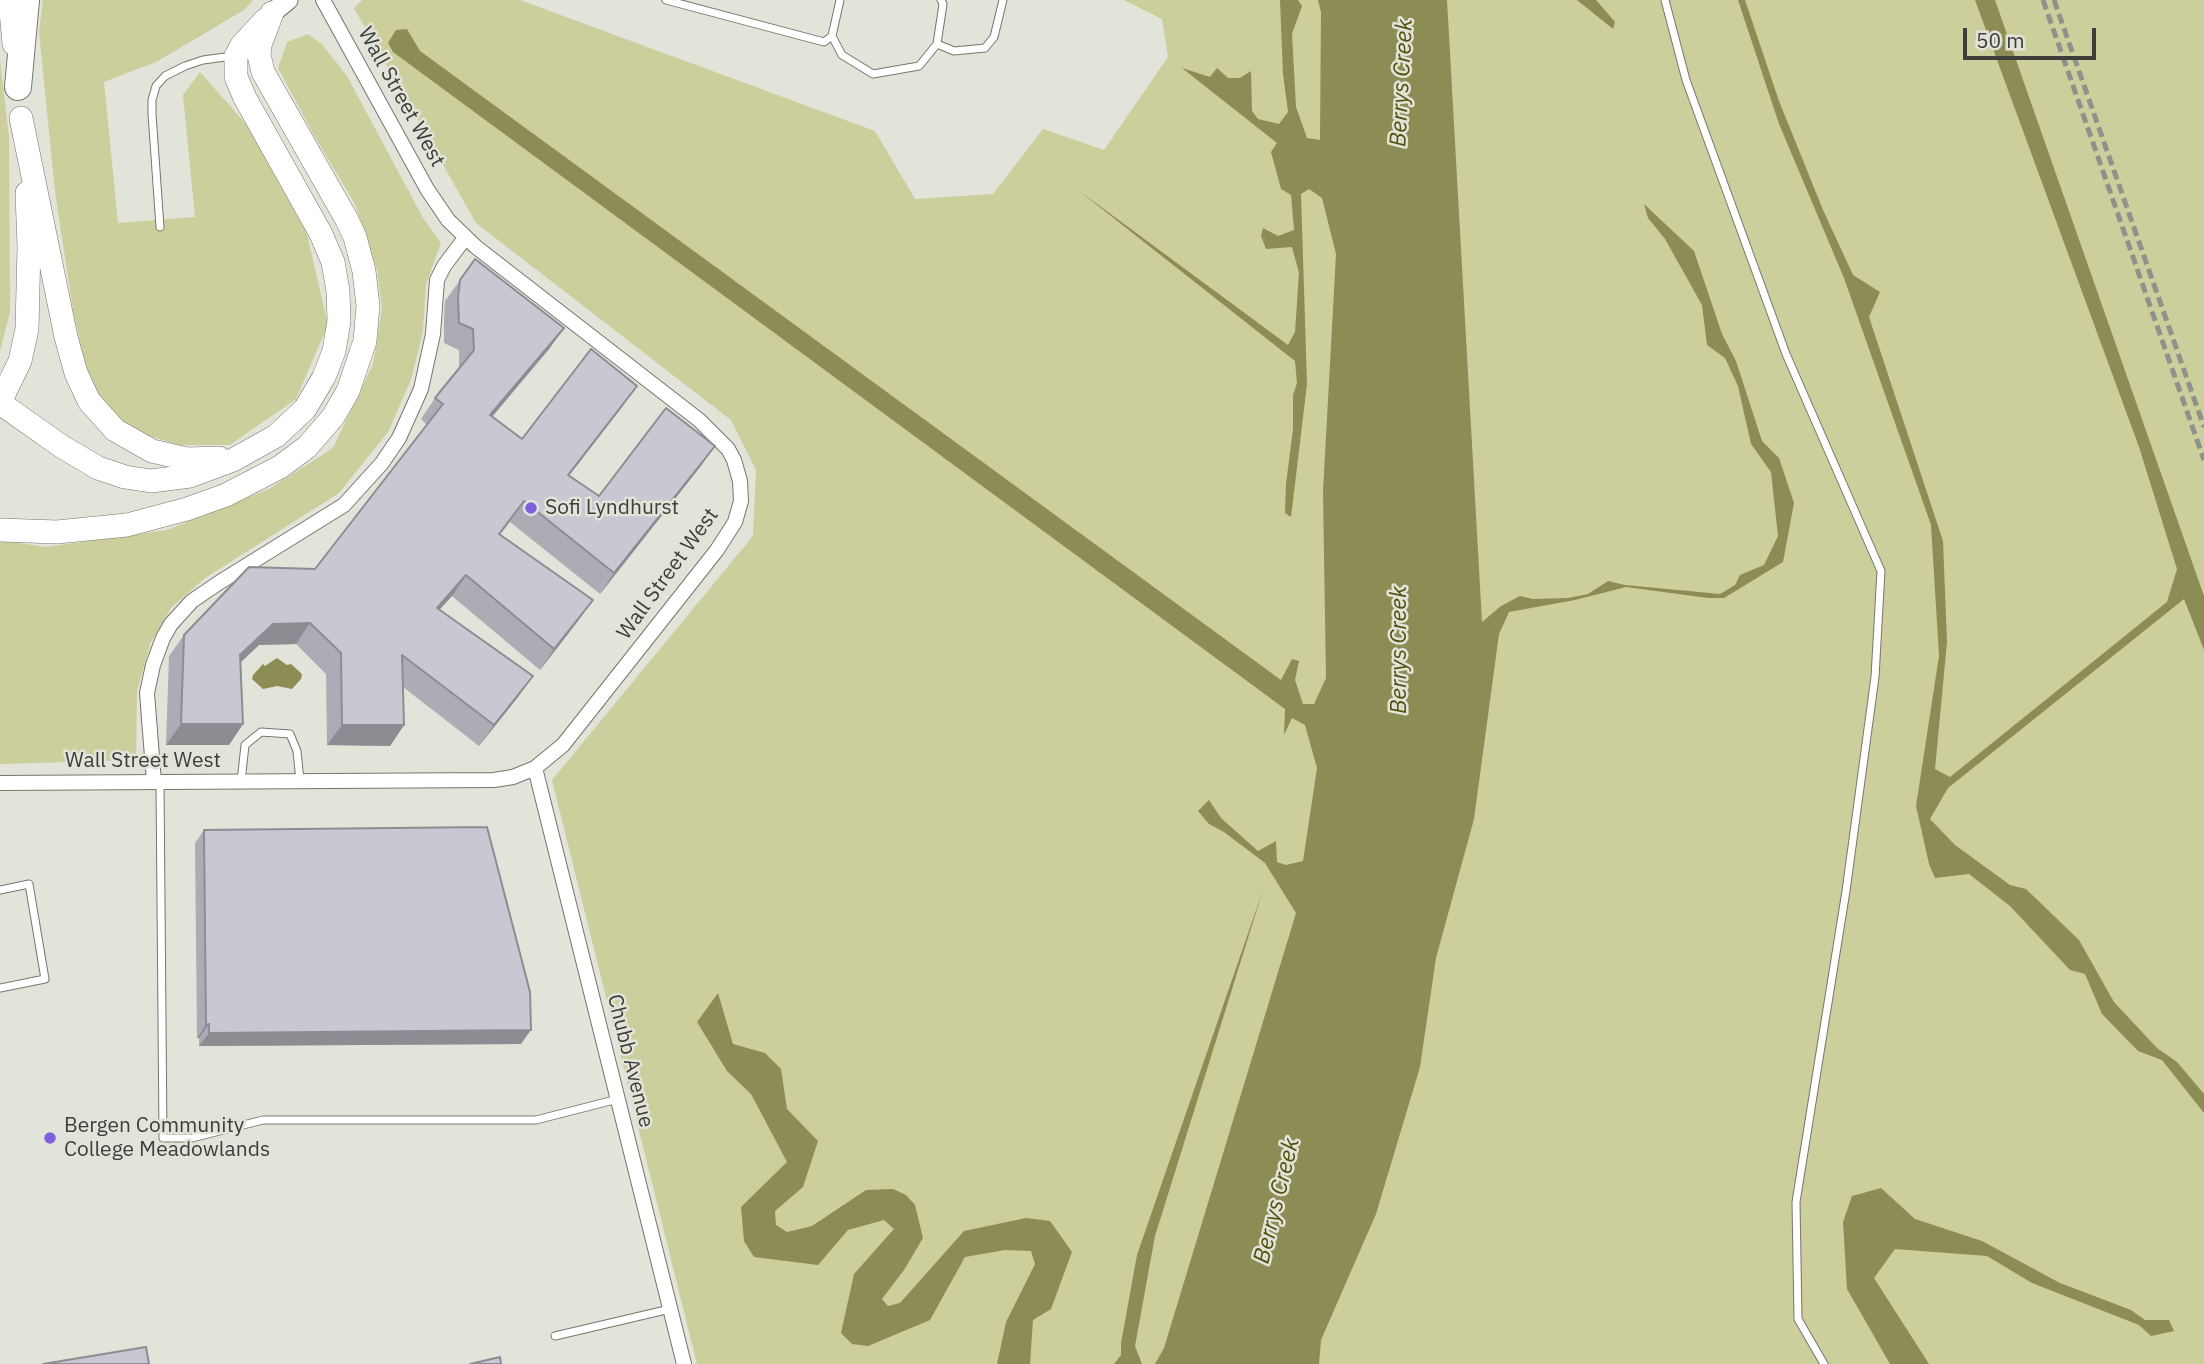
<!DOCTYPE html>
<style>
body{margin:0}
#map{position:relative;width:2204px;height:1364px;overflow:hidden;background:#e2e3d9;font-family:"IBM Plex Sans",sans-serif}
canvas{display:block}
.scale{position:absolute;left:1963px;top:28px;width:133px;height:32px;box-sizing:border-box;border:4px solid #3d3d3a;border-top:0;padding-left:9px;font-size:21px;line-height:24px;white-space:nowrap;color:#3d3d3a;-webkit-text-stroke:5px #e2e3d9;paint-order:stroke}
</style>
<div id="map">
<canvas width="2204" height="1364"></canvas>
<div class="scale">50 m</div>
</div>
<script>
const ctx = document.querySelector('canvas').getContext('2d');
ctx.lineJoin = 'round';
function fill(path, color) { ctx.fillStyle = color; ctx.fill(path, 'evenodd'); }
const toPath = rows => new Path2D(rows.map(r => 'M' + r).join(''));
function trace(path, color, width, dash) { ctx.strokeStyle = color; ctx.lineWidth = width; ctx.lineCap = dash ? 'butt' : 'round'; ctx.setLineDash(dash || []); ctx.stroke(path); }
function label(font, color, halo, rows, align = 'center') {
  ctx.font = font + ' "IBM Plex Sans",sans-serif'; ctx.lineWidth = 5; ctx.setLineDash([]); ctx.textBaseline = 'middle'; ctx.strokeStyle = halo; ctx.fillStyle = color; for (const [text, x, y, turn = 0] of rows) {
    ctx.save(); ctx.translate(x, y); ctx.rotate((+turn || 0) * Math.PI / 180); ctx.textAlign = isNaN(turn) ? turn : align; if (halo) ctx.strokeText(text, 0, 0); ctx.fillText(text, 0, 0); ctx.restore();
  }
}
fill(toPath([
 [43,0,253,0,244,10,158,61,104,82,118,223,195,217,183,95,200,72,246,124,307,234,328,325,296,399,230,445,179,445,127,429,89,382,73,310,55,192,39,32],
 [362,0,520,0,875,131,915,199,993,194,1043,129,1104,150,1168,57,1162,19,1124,0,2204,0,2204,1364,697,1364,552,780,753,536,756,470,731,420,476,223,354,8],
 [308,34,322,44,347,76,423,218,441,243,426,284,423,331,411,380,388,432,339,493,205,578,171,608,150,644,137,691,136,760,0,764,0,540,46,547,167,530,269,489,333,448,373,364,382,309,377,270,355,204,315,137,278,68,287,42],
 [0,60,9,137,10,312,0,351]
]), '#ccce9c');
fill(toPath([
 [1280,0,1298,0,1302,6,1292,34,1296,107,1307,138,1320,140,1321,12,1318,0,1447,0,1482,622,1501,606,1520,596,1533,599,1568,598,1588,594,1608,581,1625,585,1720,594,1735,585,1740,575,1764,565,1778,536,1771,472,1751,444,1738,386,1725,358,1707,345,1702,305,1665,239,1648,218,1644,204,1694,251,1722,334,1736,361,1762,441,1779,458,1794,503,1783,562,1724,598,1708,598,1626,587,1575,600,1509,612,1499,634,1474,819,1436,958,1420,1067,1376,1214,1321,1340,1319,1364,1155,1364,1164,1348,1296,913,1265,863,1224,832,1209,824,1198,811,1209,800,1221,818,1258,851,1276,841,1277,862,1286,865,1303,861,1317,768,1305,725,1292,718,1284,735,1285,709,393,52,388,43,396,30,407,29,420,51,1281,680,1292,659,1299,661,1295,680,1303,704,1314,704,1326,678,1323,491,1336,254,1322,198,1309,189,1301,194,1307,384,1291,517,1285,513,1286,484,1293,429,1293,395,1297,383,1295,361,1078,190,1288,345,1295,332,1299,273,1292,247,1266,249,1261,236,1263,228,1278,236,1294,230,1291,195,1281,189,1271,152,1277,143,1182,68,1210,77,1217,68,1228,78,1240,78,1251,71,1252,111,1258,119,1279,124,1288,112,1283,74],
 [1577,0,1596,0,1615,22,1613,29],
 [1738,0,1745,0,1779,101,1823,210,1853,275,1880,292,1869,317,1943,541,1947,642,1935,769,1950,777,2167,602,2177,569,2139,447,1975,0,1995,0,2204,596,2204,650,2184,599,1948,788,1930,819,1955,845,2010,885,2026,889,2079,940,2114,1002,2157,1048,2177,1062,2204,1094,2204,1113,2162,1060,2138,1051,2102,1014,2085,974,2070,970,2010,906,1969,874,1935,878,1929,864,1916,806,1939,656,1931,525,1844,278,1779,124],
 [277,658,287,665,291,664,302,674,301,679,292,689,277,686,263,689,252,679,253,675,263,664,265,666],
 [1263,890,1155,1236,1135,1346,1142,1364,1114,1364,1121,1355,1121,1343,1137,1255],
 [718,993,733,1044,765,1053,781,1069,787,1109,818,1141,803,1187,775,1211,776,1225,787,1232,812,1226,866,1190,893,1189,906,1195,915,1205,923,1238,904,1270,882,1299,888,1306,900,1303,964,1231,1026,1218,1050,1221,1072,1252,1051,1309,1033,1320,1030,1364,997,1364,1006,1322,1035,1264,1031,1251,1005,1250,965,1257,930,1320,868,1346,852,1344,841,1333,854,1274,894,1229,884,1220,848,1230,818,1265,754,1257,744,1241,741,1207,787,1162,751,1094,727,1071,697,1022],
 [1881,1188,1915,1219,1982,1241,2060,1283,2131,1310,2145,1320,2169,1320,2174,1331,2151,1336,2139,1325,2032,1283,1987,1256,1895,1249,1874,1278,1929,1364,1890,1364,1847,1289,1843,1222,1852,1196]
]), '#8b8d54');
const service = toPath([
 [666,0,824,42,832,36,840,0],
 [1665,0,1686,80,1786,354,1881,571,1875,677,1846,891,1796,1202,1798,1319,1824,1364],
 [832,36,842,55,873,74,919,66,937,44,943,4,941,0],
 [937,44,954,51,985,48,994,37,1003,0],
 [160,227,152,114,152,100,156,86,165,76,185,66,203,60,233,56],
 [241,782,245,745,261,732,290,734,297,751,300,781],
 [160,783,163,1138,192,1138,263,1120,536,1120,618,1099],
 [0,890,29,884,45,979,0,988],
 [555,1336,670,1309]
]);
const minor = toPath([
 [535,768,684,1364],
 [154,782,147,693,153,665,163,638,171,624,192,601,220,582,344,505,382,463,399,438,421,389,433,334,437,280,444,266,465,238],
 [0,783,494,780,513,777,535,768,563,745,717,550,735,522,741,501,740,481,734,460,728,449,699,420,476,247,448,220,427,189,323,0]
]);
const tertiary = toPath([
 [272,13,288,0]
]);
const primary = toPath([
 [10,0,14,44],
 [21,118,66,337,76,373,89,401,115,430,152,451,187,459,219,458],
 [0,402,20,361,27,329,29,246,27,193],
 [0,403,61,446,98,468,125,477,151,481,190,476,233,460,276,436,305,409,324,377,334,351,339,321,338,291,333,262,321,234,245,98,236,77,236,56,242,45,265,20],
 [0,530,57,532,127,525,187,509,226,495,280,467,307,447,333,417,348,391,365,341,368,306,364,271,355,237,347,220,263,72,259,55,260,45,272,13]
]);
const motorway = toPath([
 [18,87,26,0]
]);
trace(service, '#76766e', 9);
trace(minor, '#76766e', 16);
trace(tertiary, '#76766e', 21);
trace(primary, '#76766e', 24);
trace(motorway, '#76766e', 28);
trace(service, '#fff', 7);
trace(minor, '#fff', 14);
trace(tertiary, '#fff', 19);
trace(primary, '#fff', 23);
trace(motorway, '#fff', 26);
trace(toPath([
 [2043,0,2204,460],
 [2054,0,2204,427]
]), '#91918b', 5, [10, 5]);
fill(toPath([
 [475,259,564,328,549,349,492,416,522,439,637,386,622,407,569,476,599,496,715,446,700,467,600,594,510,522,500,535,578,621,540,670,452,596,439,610,518,697,479,746,403,687,404,725,390,746,327,745,326,674,296,644,259,645,241,662,243,724,229,745,166,745,169,656,184,635,315,569,427,425,421,419,435,398,459,368,459,350,444,343,444,318,445,301],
 [204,830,521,1044,199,1046,199,1038,197,1038,195,843]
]), '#adacb5');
fill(toPath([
 [564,328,549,349,476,436,490,415],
 [637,386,622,407,553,496,568,475],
 [715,446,700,467,600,594,614,573],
 [466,575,452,596,422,629,437,608],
 [593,600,578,621,540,670,554,649],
 [310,623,296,644,259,645,226,676,240,655,273,624],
 [533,676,518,697,479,746,494,725],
 [181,724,243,724,229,745,166,745],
 [342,725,404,725,390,746,327,745],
 [209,1024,199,1038,197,1038,206,1025],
 [531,1030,521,1044,199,1046,209,1033]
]), '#8d8c93');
const building = toPath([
 [475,259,564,328,490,415,522,439,591,349,637,386,568,475,599,496,666,408,715,446,614,573,524,501,499,534,593,600,554,649,466,575,437,608,533,676,494,725,402,655,404,725,342,725,341,653,310,623,273,624,240,655,243,724,181,724,184,635,249,567,315,569,443,404,435,398,474,350,473,329,459,323,458,297,460,280,475,259],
 [487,827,530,992,531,1030,209,1033,209,1024,206,1025,204,830,487,827],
 [146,1347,149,1364,43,1364,146,1347],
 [500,1357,501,1364,470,1364,500,1357]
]);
fill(building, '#c9c8d2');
trace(building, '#8d8c93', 2);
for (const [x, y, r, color] of [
 [531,508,7,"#7e62dd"],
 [50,1138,7,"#7e62dd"]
]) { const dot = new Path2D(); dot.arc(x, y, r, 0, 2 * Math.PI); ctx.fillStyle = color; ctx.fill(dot); trace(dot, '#e2e3d9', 2.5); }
label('21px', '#3d3d3a', '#e2e3d9', [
 ["Wall Street West",401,97,61],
 ["Wall Street West",668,574,-54],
 ["Wall Street West",143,761],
 ["Chubb Avenue",630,1061,76]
]);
label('21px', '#3d3d3a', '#e2e3d9', [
 ["Sofi Lyndhurst",545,508],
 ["Bergen Community",64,1126],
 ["College Meadowlands",64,1150]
], 'left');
label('italic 23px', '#52520c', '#e2e3d9', [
 ["Berrys Creek",1402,83,-87],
 ["Berrys Creek",1399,650,-90],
 ["Berrys Creek",1277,1201,-76]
]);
</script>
